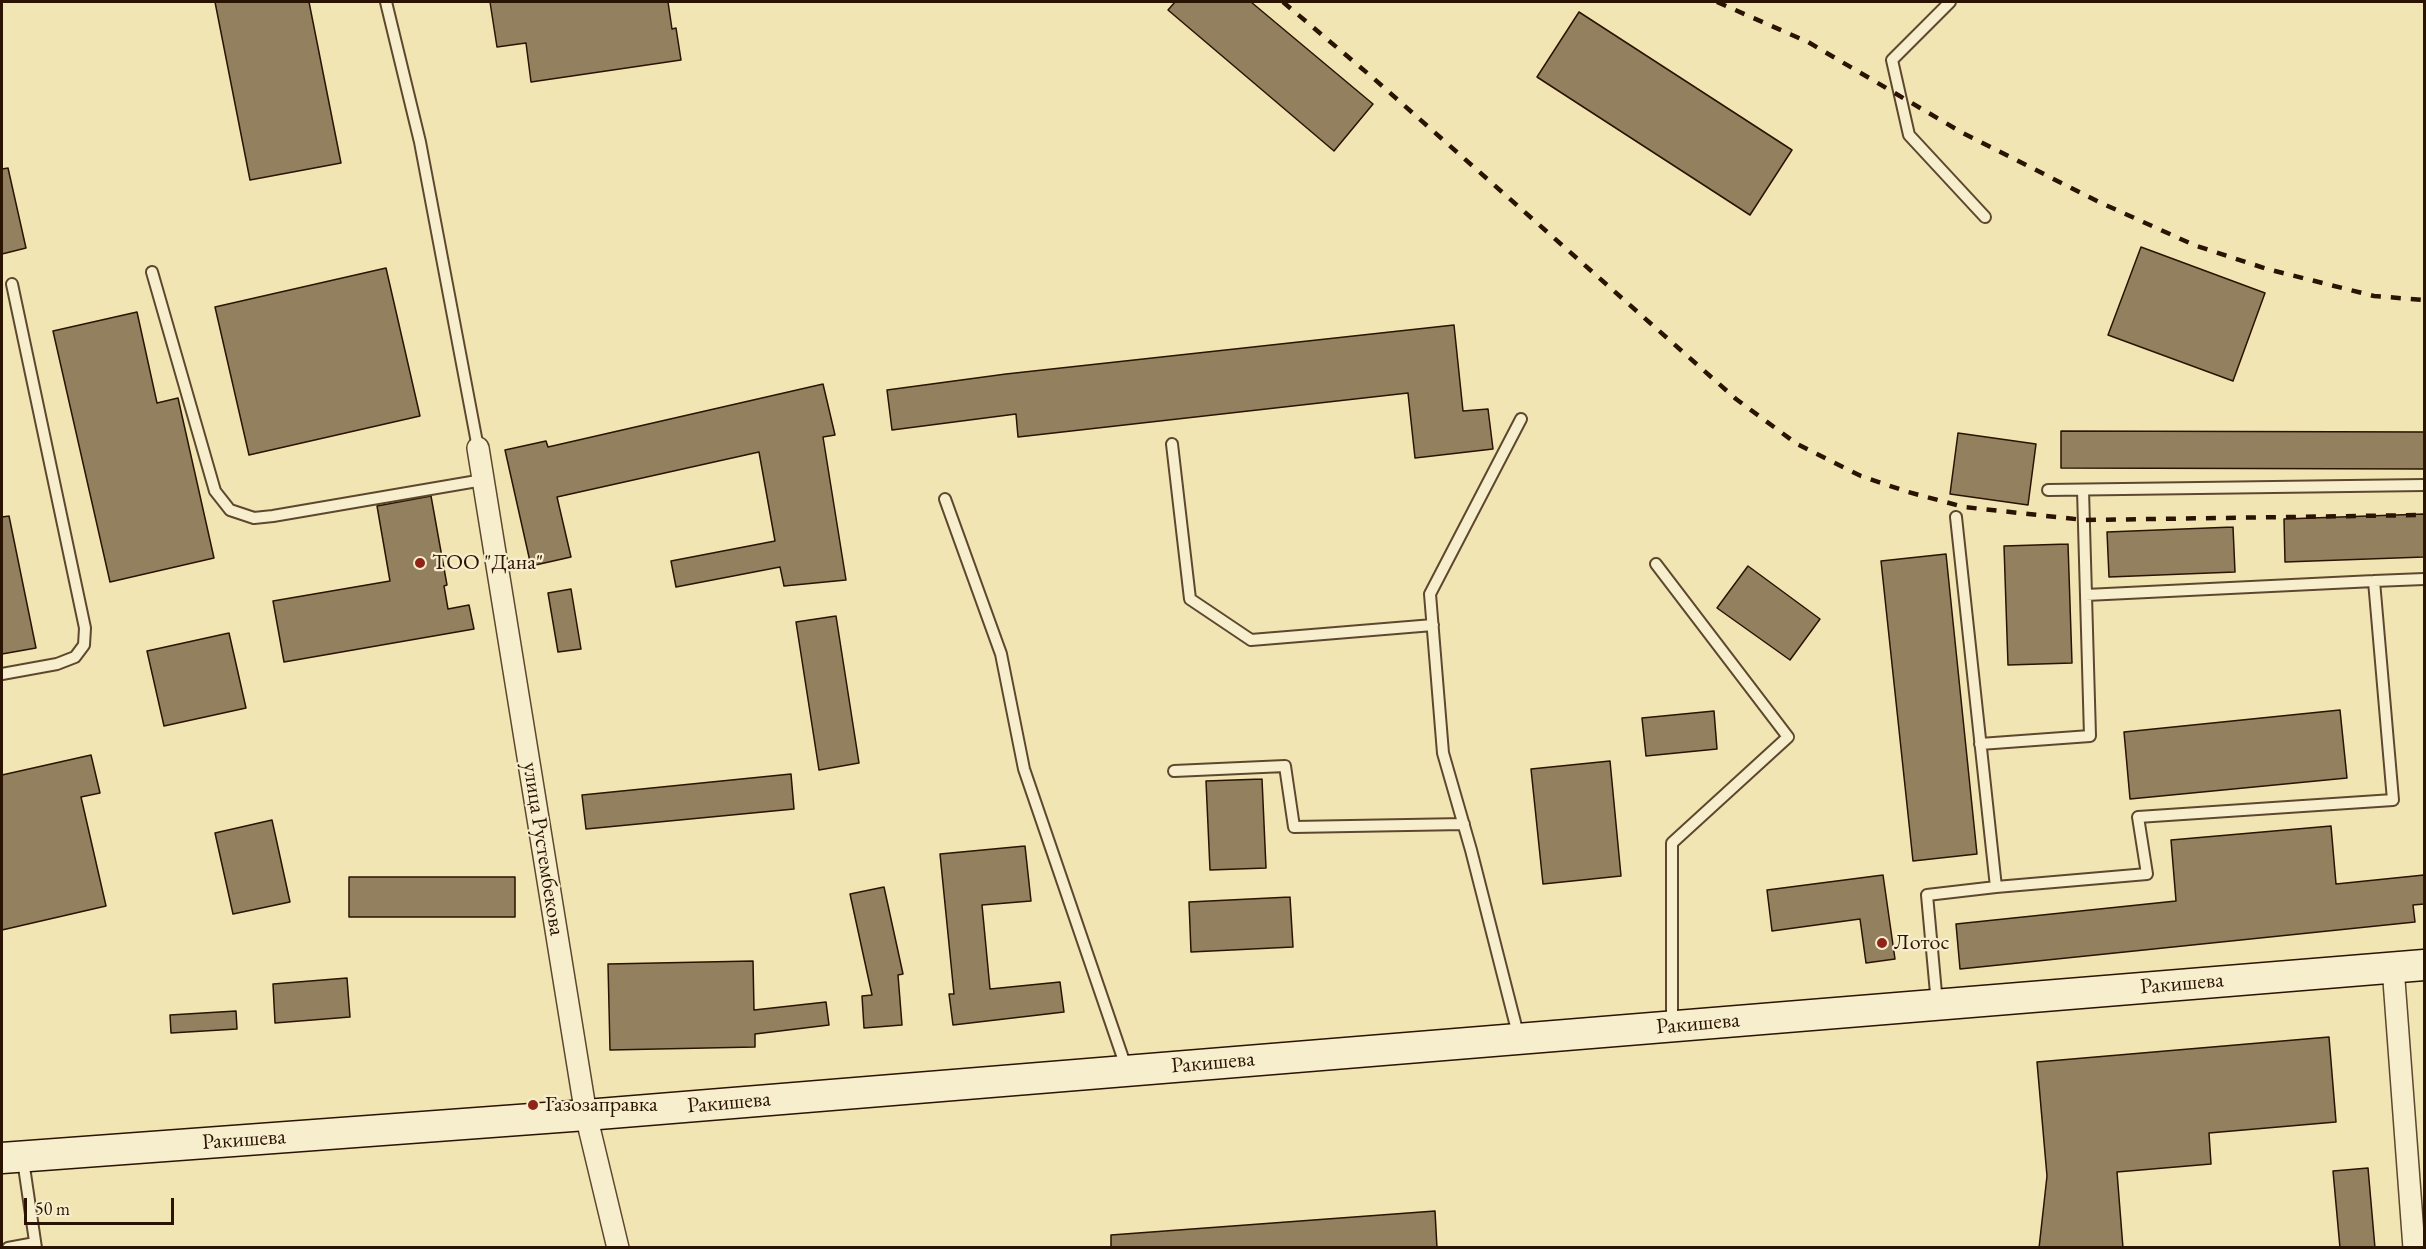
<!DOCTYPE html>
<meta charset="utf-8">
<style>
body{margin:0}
#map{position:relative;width:2426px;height:1249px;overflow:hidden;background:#f2e5b4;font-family:"EB Garamond",serif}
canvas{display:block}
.frame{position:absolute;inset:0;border:3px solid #2b1302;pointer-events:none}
.scale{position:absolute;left:24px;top:1198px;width:150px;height:27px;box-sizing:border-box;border:3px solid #2b1302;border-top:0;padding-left:8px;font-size:18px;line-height:21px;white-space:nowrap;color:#2b1302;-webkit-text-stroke:4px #f7eece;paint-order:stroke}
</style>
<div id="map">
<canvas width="2426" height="1249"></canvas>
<div class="frame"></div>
<div class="scale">50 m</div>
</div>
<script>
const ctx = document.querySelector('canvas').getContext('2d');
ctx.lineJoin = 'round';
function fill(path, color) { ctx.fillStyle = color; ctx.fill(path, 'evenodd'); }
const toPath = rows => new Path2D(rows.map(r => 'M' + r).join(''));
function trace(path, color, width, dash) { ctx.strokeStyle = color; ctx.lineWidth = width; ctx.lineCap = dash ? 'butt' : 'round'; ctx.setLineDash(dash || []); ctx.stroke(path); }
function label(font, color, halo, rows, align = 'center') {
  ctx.font = font + ' "EB Garamond",serif'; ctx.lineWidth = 4.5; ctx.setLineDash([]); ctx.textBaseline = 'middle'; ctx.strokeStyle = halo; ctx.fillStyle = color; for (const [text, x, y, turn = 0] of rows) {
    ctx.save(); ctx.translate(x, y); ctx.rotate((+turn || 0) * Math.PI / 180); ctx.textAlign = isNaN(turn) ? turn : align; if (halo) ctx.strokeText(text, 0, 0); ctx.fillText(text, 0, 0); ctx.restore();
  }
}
const building = toPath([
 [215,2,309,2,341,163,250,180,215,2],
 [490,2,668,2,672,29,676,28,681,60,531,82,526,43,497,47,490,2],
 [1175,2,1251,2,1373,104,1334,151,1168,10,1175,2],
 [1579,12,1792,150,1750,215,1537,77,1579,12],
 [8,168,26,248,2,254,2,169,8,168],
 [2141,247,2265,293,2233,381,2108,335,2141,247],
 [386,268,420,416,249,455,215,307,386,268],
 [137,312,157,403,178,398,214,558,110,582,53,331,137,312],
 [1454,325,1463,411,1488,409,1493,449,1415,458,1408,393,1018,437,1016,414,892,430,887,390,1006,374,1454,325],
 [823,384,835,435,823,437,846,580,784,586,780,567,676,587,671,561,775,541,759,452,557,497,571,557,531,566,505,450,546,441,548,447,823,384],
 [2061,431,2424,432,2424,469,2061,468,2061,431],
 [1958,433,2036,444,2028,505,1950,494,1958,433],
 [431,496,447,585,444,586,448,609,469,605,474,629,284,662,273,601,390,581,377,506,431,496],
 [2424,514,2424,557,2285,562,2284,519,2424,514],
 [9,516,36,648,2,654,2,517,9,516],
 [2233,527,2235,572,2109,577,2107,532,2233,527],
 [2068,544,2072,663,2008,665,2004,546,2068,544],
 [1946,554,1977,854,1913,861,1881,561,1946,554],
 [1748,566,1820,619,1790,660,1717,608,1748,566],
 [571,589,581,649,558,652,548,593,571,589],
 [836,616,859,763,819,770,796,622,836,616],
 [229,633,246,708,164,726,147,651,229,633],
 [2340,710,2347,778,2130,799,2124,732,2340,710],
 [1714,711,1717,749,1646,756,1642,718,1714,711],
 [91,755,100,793,81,797,106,906,2,930,2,775,91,755],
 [1610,761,1621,876,1543,884,1531,769,1610,761],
 [791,774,794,809,586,829,582,795,791,774],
 [1262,779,1266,868,1210,870,1206,781,1262,779],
 [272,820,290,902,233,914,215,833,272,820],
 [2331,826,2336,884,2424,875,2424,904,2413,905,2415,922,1960,969,1956,924,2176,901,2171,840,2331,826],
 [1025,846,1031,901,982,905,990,989,1060,982,1064,1012,953,1025,949,994,954,994,940,854,1025,846],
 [1883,875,1895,959,1866,963,1860,919,1772,931,1767,890,1883,875],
 [349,877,515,877,515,917,349,917,349,877],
 [884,887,903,974,898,975,902,1025,864,1028,862,996,872,995,850,894,884,887],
 [1290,897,1293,947,1191,952,1189,902,1290,897],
 [753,961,754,1010,826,1002,829,1025,755,1034,755,1047,610,1050,608,964,753,961],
 [347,978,350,1017,275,1023,273,984,347,978],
 [236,1011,237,1029,171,1033,170,1015,236,1011],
 [2329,1037,2336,1122,2209,1133,2211,1164,2117,1172,2123,1248,2039,1248,2047,1176,2037,1062,2329,1037],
 [2368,1168,2375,1248,2340,1248,2333,1171,2368,1168],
 [1435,1211,1437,1248,1111,1248,1111,1235,1435,1211]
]);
fill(building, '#92805f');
trace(building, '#2b1302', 1.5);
const lane = toPath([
 [386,2,420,142,478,448],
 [1950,2,1892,60,1909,135,1985,217],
 [152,272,215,491,230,510,254,518,273,516,483,480],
 [1172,444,1190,599,1251,640,1433,625],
 [2048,490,2424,485],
 [945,499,1001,654,1024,769,1126,1067],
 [1656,564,1788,737,1672,843,1672,1026],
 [2086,595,2374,581],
 [2,674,57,664,75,657,84,645,85,628,12,284],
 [1980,744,2090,736,2083,490],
 [1174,771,1285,766,1294,827,1464,824],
 [1996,887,2147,874,2138,817,2393,800,2374,581,2424,579],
 [1937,1004,1927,895,1996,887,1956,517],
 [1519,1038,1471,850,1443,753,1430,594,1521,419],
 [23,1160,36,1248],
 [8,1248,35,1243]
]);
const street = toPath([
 [478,448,586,1115,618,1248],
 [2393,967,2414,1248]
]);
const secondary = toPath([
 [2,1158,586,1115,2424,965]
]);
trace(lane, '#5d482e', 14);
trace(street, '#5d482e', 24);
trace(secondary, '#2b1302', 33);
trace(lane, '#f7eece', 10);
trace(street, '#f7eece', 21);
trace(secondary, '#f7eece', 30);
trace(toPath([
 [1283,2,1372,77,1736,399,1797,444,1861,476,1908,492,1964,507,2084,520,2424,515],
 [1717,2,1808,42,1961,132,2099,202,2194,245,2267,269,2374,296,2424,300]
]), '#2b1302', 4.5, [10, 10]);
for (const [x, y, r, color] of [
 [420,563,6,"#8f2418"],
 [1882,943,6,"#8f2418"],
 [533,1105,6,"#8f2418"]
]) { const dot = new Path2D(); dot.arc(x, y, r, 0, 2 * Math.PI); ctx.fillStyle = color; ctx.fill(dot); trace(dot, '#f7eece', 2); }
label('22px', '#2b1302', '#f7eece', [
 ["ТОО \"Дана\"",432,563],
 ["Лотос",1894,943],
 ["Газозаправка",545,1105]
], 'left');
label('22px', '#2b1302', '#f7eece', [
 ["улица Рустембекова",543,849,81],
 ["Ракишева",2182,984,-5],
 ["Ракишева",1698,1024,-5],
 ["Ракишева",1213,1063,-5],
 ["Ракишева",729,1103,-5],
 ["Ракишева",244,1140,-4]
]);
</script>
